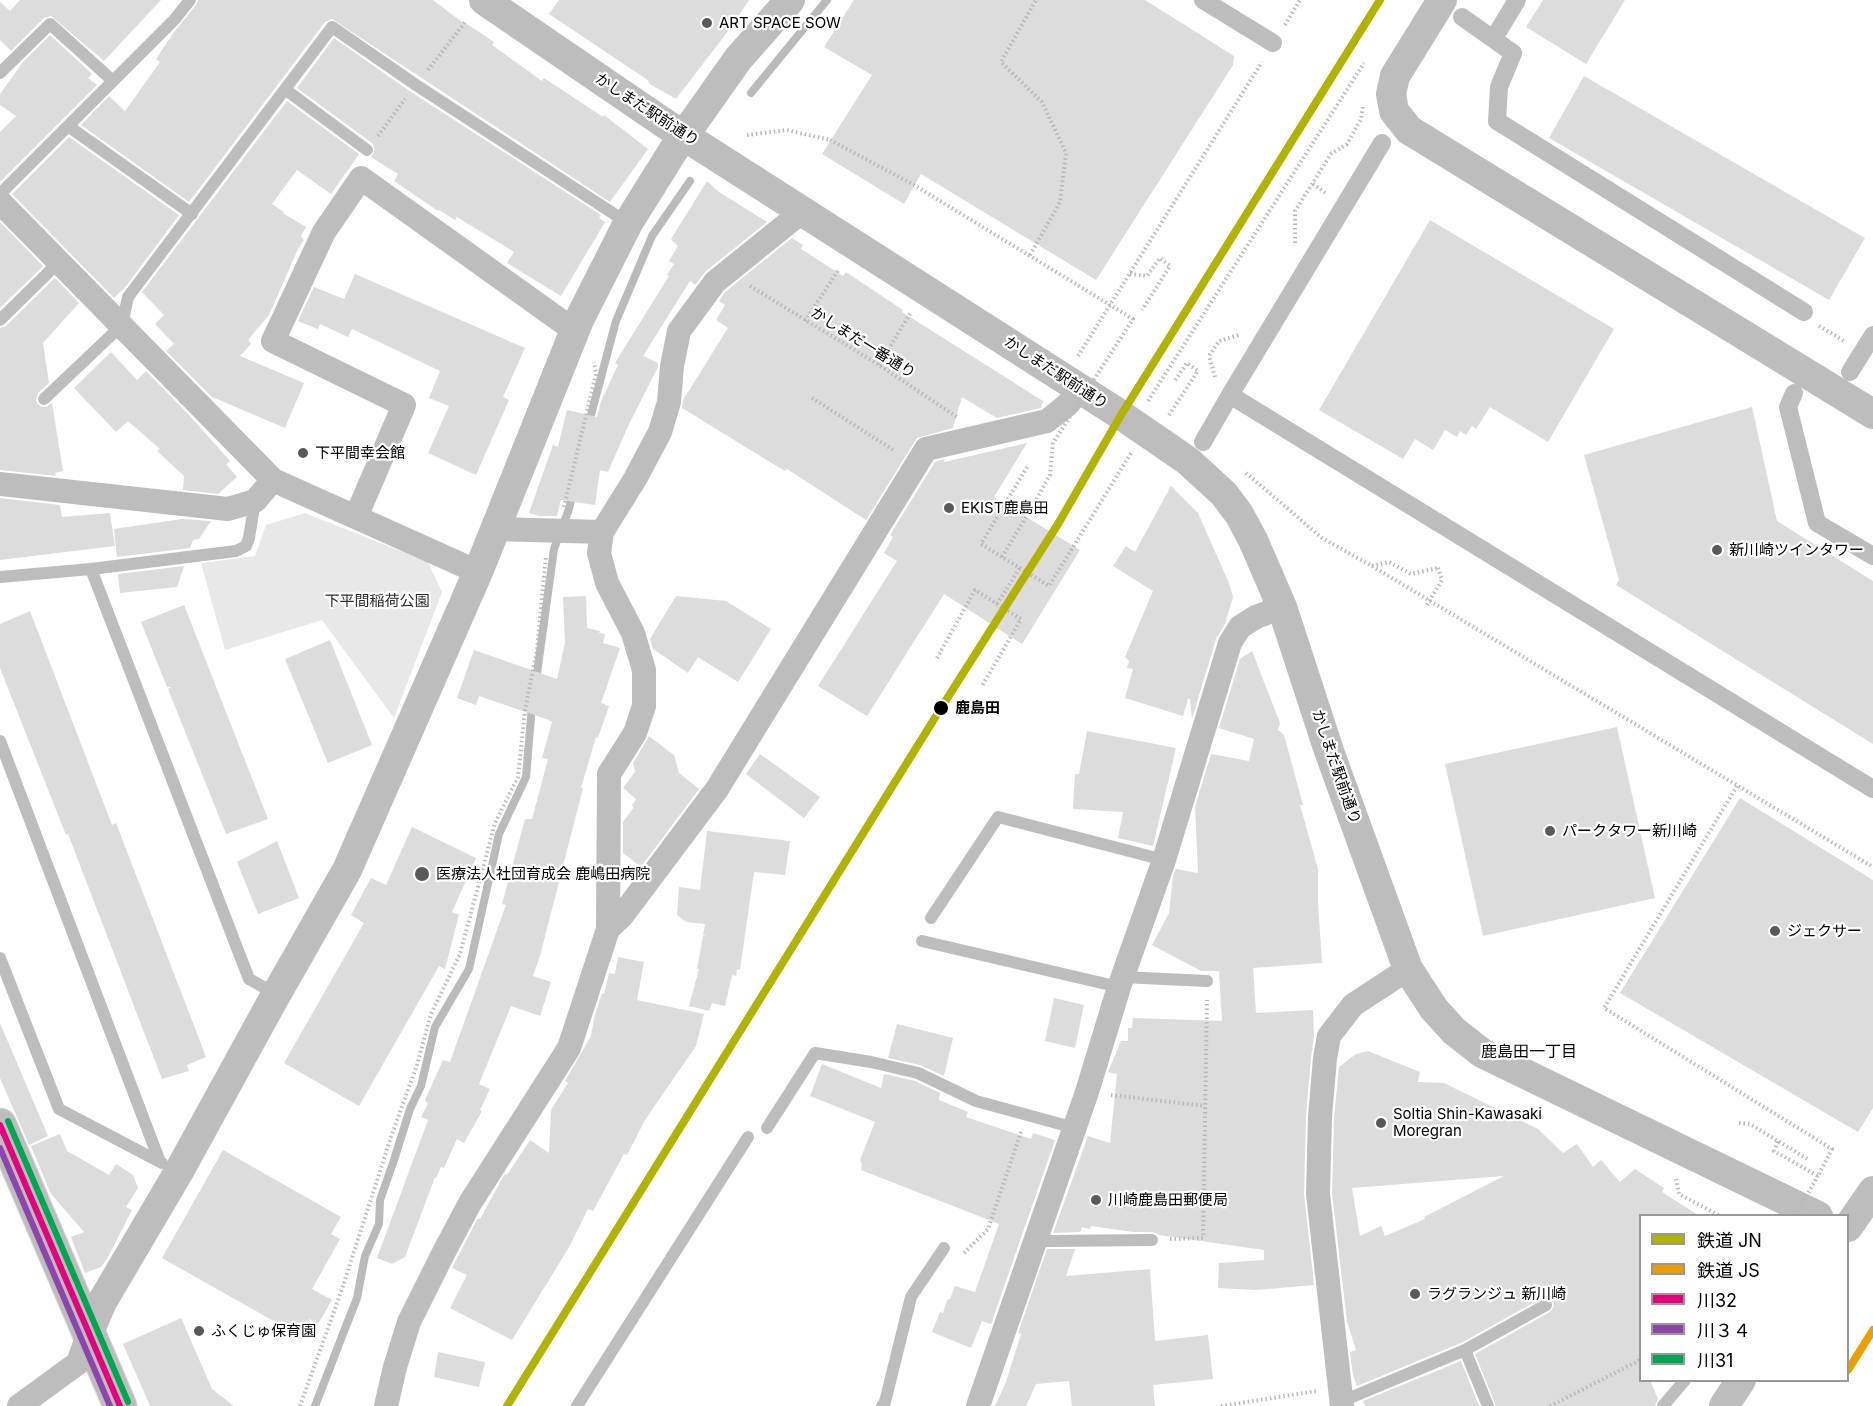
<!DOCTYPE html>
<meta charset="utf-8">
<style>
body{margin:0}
#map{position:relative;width:1873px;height:1406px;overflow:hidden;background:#fff;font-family:Inter,"Noto Sans JP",sans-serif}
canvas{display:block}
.legend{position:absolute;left:1639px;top:1214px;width:210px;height:168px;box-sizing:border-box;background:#fff;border:2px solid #999;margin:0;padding:8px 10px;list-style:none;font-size:18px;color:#000}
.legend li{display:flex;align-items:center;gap:12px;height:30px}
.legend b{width:30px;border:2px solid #999}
</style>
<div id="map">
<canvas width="1873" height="1406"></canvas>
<ul class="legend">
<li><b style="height:8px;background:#b2b200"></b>鉄道 JN</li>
<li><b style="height:8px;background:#eb9e00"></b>鉄道 JS</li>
<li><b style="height:8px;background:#e5007d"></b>川32</li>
<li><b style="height:8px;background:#8e44ad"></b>川３４</li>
<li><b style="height:8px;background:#00a651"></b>川31</li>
</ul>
</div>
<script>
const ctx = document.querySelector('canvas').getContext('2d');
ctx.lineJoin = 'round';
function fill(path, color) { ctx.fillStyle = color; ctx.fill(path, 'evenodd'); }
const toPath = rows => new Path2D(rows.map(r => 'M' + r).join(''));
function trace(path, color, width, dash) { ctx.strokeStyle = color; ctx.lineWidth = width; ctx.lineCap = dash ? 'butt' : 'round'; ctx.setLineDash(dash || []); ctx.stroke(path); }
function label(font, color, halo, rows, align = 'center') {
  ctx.font = font + ' Inter,"Noto Sans JP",sans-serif'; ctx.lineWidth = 4.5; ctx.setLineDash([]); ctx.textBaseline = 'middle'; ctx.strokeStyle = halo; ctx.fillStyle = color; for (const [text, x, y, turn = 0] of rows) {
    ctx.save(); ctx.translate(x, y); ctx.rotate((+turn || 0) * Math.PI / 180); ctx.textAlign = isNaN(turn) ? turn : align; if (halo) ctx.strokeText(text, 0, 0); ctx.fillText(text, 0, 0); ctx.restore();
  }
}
fill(toPath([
 [305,513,428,562,442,592,394,718,322,620,225,650,201,563,255,556,266,525]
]), '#e8e8e8');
trace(toPath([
 [751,93,827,0],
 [588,426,616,321,652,236,690,181],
 [536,681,554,549,569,509,573,491],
 [315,1406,357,1298,365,1256,379,1224,380,1200,394,1160,410,1109,421,1086,435,1027,469,969,499,834,526,777,532,705]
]), '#bababa', 8);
fill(toPath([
 [20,0,161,0,104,61,51,16,44,18,11,51,0,40,0,2,10,11],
 [198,0,433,0,466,25,467,24,494,42,492,45,542,81,544,78,603,117,604,115,648,149,610,202,332,19,325,22,189,202,81,125,109,96,125,111,160,62,156,59,174,32,196,5],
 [559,0,749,0,732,26,676,99,648,83,649,81,549,14],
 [854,0,1145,0,1234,56,1233,65,1096,280,921,174,904,204,822,154,872,75,824,47],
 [1543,0,1625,0,1586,64,1526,27],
 [50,35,92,74,88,78,97,85,0,182,0,132,16,116,0,105,0,94,23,62],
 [334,38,411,92,601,215,599,218,605,222,561,296,507,263,514,252,457,217,455,220,439,210,438,211,394,181,398,174,371,157,375,150,372,143,297,88],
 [1584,76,1865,238,1829,300,1549,138],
 [287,101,359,154,331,194,297,170,272,204,284,212,283,213,306,227,301,236,304,240,298,249,269,315,248,340,251,344,240,356,304,383,285,428,212,397,166,351,174,344,155,324,164,315,142,292],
 [69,137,179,215,127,285,114,298,12,194],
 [707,181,719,192,767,222,706,271,695,285,690,281,643,356,658,363,658,367,628,426,608,472,600,470,595,505,561,500,557,516,540,516,529,513,553,445,558,447,567,410,597,417,601,401,618,365,615,363,669,276,667,275,674,264,669,261,678,246,671,239],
 [1430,220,1614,329,1548,442,1490,407,1476,429,1472,426,1466,435,1460,431,1457,437,1445,430,1433,450,1415,439,1403,459,1319,410],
 [0,222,43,266,0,308],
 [792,238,803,245,801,249,843,276,846,272,903,310,902,312,1043,401,1041,408,997,418,962,397,953,428,917,438,866,520,787,469,785,471,765,459,682,408,683,400,728,328,716,320,725,305,719,301,725,292],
 [355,274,525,348,503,397,509,400,476,475,428,453,449,406,429,398,440,371,352,329,348,337,320,324,318,329,298,321,314,287,344,299],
 [55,278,79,303,43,343,49,383,38,393,36,400,38,404,42,407,46,407,52,403,63,471,55,473,56,476,0,470,0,328,6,326],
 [111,352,137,380,146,371,190,416,230,461,226,464,237,477,218,494,183,490,184,476,157,451,160,449,128,421,116,432,74,388],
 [1752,407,1777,521,1873,581,1873,744,1616,585,1619,580,1584,455],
 [1027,443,994,497,1080,550,1022,644,944,594,867,716,818,686,897,561,884,553,893,537,890,535,935,462,945,459,944,462],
 [1171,486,1198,513,1229,583,1233,597,1225,624,1216,639,1192,719,1190,699,1188,699,1183,716,1125,698,1133,669,1127,668,1129,661,1125,657,1153,591,1113,566,1126,546,1135,552],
 [0,498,60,505,62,517,110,513,115,546,0,560],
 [182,519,211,521,199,539,193,540,190,548,117,557,114,529],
 [184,566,177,587,120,593,118,574],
 [586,596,587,628,600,631,599,633,605,634,603,643,620,648,601,703,609,706,598,738,596,737,581,788,583,788,540,956,533,976,551,982,540,1016,511,1006,479,1084,490,1089,480,1110,482,1111,464,1143,457,1139,444,1168,441,1167,436,1178,435,1177,405,1257,392,1264,377,1258,428,1120,421,1117,428,1104,425,1100,443,1060,450,1062,506,905,502,904,525,819,532,819,548,759,542,758,552,722,549,720,479,696,476,705,457,698,474,650,557,679,565,643,563,597],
 [676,596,726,601,771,629,738,682,698,657,688,673,653,649,650,639],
 [184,605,268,819,226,834,168,689,171,687,167,687,141,622],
 [30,611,112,825,116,823,206,1057,187,1065,189,1071,162,1079,68,834,66,835,0,668,0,624],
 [330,640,372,745,328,763,285,659],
 [1252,651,1280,723,1278,730,1284,735,1303,805,1300,805,1318,869,1318,903,1322,963,1253,968,1256,1013,1313,1010,1314,1037,1311,1057,1306,1116,1304,1194,1314,1285,1257,1290,1218,1288,1219,1263,1264,1260,1264,1250,1159,1235,1153,1232,1133,1232,1091,1226,1090,1229,1082,1227,1080,1232,1053,1233,1088,1136,1110,1143,1117,1074,1108,1072,1121,1041,1128,1041,1128,1028,1132,1028,1133,1018,1222,1021,1219,971,1201,971,1152,945,1169,913,1173,876,1176,869,1198,873,1195,807,1211,754,1249,761,1254,739,1219,728,1240,659],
 [1617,727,1655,898,1483,936,1445,764],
 [1087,731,1176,748,1153,846,1118,838,1123,812,1073,809,1075,774,1079,774],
 [649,736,674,755,679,773,699,789,641,867,623,853,623,822,634,807,632,805,636,799,623,788,635,772,633,763],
 [760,754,820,797,804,818,746,774],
 [1740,798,1873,880,1873,1108,1858,1132,1620,993],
 [412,827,476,858,452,912,459,915,445,969,439,966,359,1106,284,1063,364,923,351,915,371,878,386,885],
 [707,831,790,841,785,875,754,872,740,970,737,969,736,976,732,975,725,1006,712,1003,709,1011,689,1006,699,969,697,969,703,936,706,936,703,935,705,924,686,922,677,915,679,887,700,890],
 [277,841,299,898,258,914,237,862],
 [618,957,644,962,637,1000,704,1014,696,1046,645,1120,627,1155,624,1154,593,1211,588,1209,568,1249,512,1340,450,1308,467,1275,452,1268,478,1218,480,1219,502,1179,505,1174,507,1175,530,1140,549,1153,551,1110,568,1083,565,1081,591,1036,594,1018,602,993,604,994,609,973,615,974],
 [1054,998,1084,1005,1075,1048,1045,1041],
 [0,1023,48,1136,29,1145,0,1078],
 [897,1024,953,1038,944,1076,920,1065,888,1058],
 [1368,1051,1420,1072,1418,1082,1444,1083,1538,1129,1563,1153,1577,1144,1593,1167,1601,1160,1620,1182,1635,1169,1664,1188,1662,1192,1698,1215,1641,1215,1641,1380,1650,1380,1658,1399,1655,1406,1496,1406,1475,1354,1550,1312,1554,1306,1553,1302,1547,1297,1542,1298,1461,1343,1357,1386,1353,1375,1350,1352,1356,1350,1347,1322,1332,1193,1334,1118,1339,1067,1356,1054],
 [1504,1176,1424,1217,1425,1219,1385,1236,1381,1226,1360,1236,1352,1188],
 [822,1064,881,1088,884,1074,915,1081,940,1093,939,1100,968,1112,966,1117,1031,1139,1033,1133,1055,1140,991,1324,982,1321,971,1348,932,1332,940,1312,943,1313,947,1300,950,1299,955,1286,975,1292,999,1224,861,1170,862,1164,860,1160,875,1122,810,1096],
 [60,1134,67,1151,109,1175,116,1164,133,1175,138,1188,126,1207,132,1210,107,1259,101,1267,85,1273,71,1237,84,1232,51,1194,31,1146],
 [223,1150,341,1217,331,1234,340,1239,312,1289,332,1300,318,1324,309,1319,300,1336,162,1258],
 [1047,1249,1075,1249,1066,1276,1150,1269,1155,1341,1208,1335,1213,1379,1153,1385,1155,1406,1072,1406,1069,1381,1036,1384,1026,1406,995,1406,1006,1382,1021,1334,1018,1333],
 [181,1318,212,1389,234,1406,150,1406,123,1344],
 [438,1352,485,1362,479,1387,434,1377],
 [1461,1361,1479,1406,1365,1406,1363,1401]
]), '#dcdcdc');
const trunk = toPath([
 [0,1125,120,1406]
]);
trace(trunk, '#dbdbdb', 35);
trace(toPath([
 [1285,25,1300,0],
 [428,70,466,21],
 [747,135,787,130,830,140],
 [378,136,405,99],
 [1313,184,1326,193],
 [1295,243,1295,211,1331,154,1347,144,1361,119,1363,105],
 [1030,255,1060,202,1066,153,1042,102,1001,62,1036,0],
 [1130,274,1147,276,1160,258,1170,266,1142,310],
 [750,286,879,365,957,417],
 [805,321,839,269],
 [1819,326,1844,341],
 [1078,356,1262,62],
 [879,365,911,312],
 [1215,377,1209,356,1219,341,1239,335],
 [812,398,895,451],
 [1148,401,1364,63],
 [1169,415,1198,371,1187,363,1174,382],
 [1027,467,981,544,1049,586,1131,453],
 [1246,473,1322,538,1372,566,1873,867],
 [564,507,596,374,594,362],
 [1002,557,1028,514],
 [1372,566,1389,562,1411,574,1438,568],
 [997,604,1020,568],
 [937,658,975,590,1021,619,982,686],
 [1737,786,1604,1008,1832,1149,1818,1176,1774,1151,1778,1141],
 [1111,1095,1205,1106],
 [1739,1123,1750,1124,1809,1160],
 [1676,1179,1679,1194,1720,1216],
 [1170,1239,1203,1238,1207,1000],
 [964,1253,988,1229,1021,1132],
 [300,1406,341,1292,392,1134,417,1065,431,1014,460,954,495,823,518,777,525,710,537,650,546,556],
 [1221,1406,1317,1391],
 [1550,1406,1640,1360]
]), '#b8b8b8', 4, [1.5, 3]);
trace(toPath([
 [0,73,50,24,113,81],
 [286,90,367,150],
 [68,126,192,214],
 [0,194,175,19,190,0],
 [0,320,59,262],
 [44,399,122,325,128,297,332,27,416,85,628,223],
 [91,569,249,979,276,994],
 [0,577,91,569,236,551,246,546,249,538,255,501],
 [0,741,160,1162],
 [931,918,998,817,1164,860],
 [922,941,1119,987],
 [0,958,59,1109,162,1163],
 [1122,977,1207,981],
 [767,1128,815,1053,871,1062,918,1073,976,1101,1075,1128],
 [1037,1237,1047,1241,1152,1240],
 [1465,1350,1488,1406],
 [1340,1402,1465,1350,1546,1305],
 [577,1406,748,1137],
 [882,1406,885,1402,911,1297,944,1248],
 [1663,1406,1685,1380]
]), '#bdbdbd', 12);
trace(toPath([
 [1203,0,1273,43],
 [1462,17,1513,53,1499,87,1497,121,1804,312],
 [1494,38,1517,0],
 [1850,372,1873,335],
 [1794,393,1788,407,1817,523,1873,556],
 [1230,395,1873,789],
 [1203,442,1230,395,1382,143]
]), '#bdbdbd', 18);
trace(toPath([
 [0,202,273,480,478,572],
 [0,484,228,509,255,501,273,480],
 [356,517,404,405,273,341,324,232,361,178,575,331],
 [495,529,602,532],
 [608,929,621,917,717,789,926,449,1047,421,1067,405,1081,389],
 [19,1406,78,1363,89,1332],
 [386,1406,395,1367,409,1322,444,1252,470,1203,569,1048,608,929,609,774,635,733,644,706,644,670,633,633,607,583,599,553,602,532,635,479,660,432,669,402,672,366,679,331,715,282,803,211],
 [978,1406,1087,1092,1119,987,1164,860,1230,643,1240,627,1256,617,1282,607],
 [1342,1406,1318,1194,1320,1117,1325,1058,1329,1036,1353,1005,1408,969]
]), '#bdbdbd', 24);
trace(toPath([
 [484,0,664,123,1121,415,1188,461,1224,494,1239,514,1253,540,1282,607,1329,751,1408,969,1434,1009,1454,1031,1482,1053,1818,1216],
 [1442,0,1395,76,1391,94,1394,111,1409,130,1873,414],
 [1848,1227,1873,1191],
 [89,1332,102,1302,178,1173,273,1000,347,870,478,572,579,320,628,223,673,151,738,59,790,0],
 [1724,1406,1741,1380]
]), '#bdbdbd', 30);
trace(trunk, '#bdbdbd', 33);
trace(toPath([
 [830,140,914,185,1133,319,1053,443,1050,475,1028,514],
 [1427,605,1442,580,1438,568],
 [1795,1216,1818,1176]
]), '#b8b8b8', 4, [1.5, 3]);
trace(toPath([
 [0,1125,120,1406]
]), '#e5007d', 6);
trace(toPath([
 [0,1148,110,1406]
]), '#8e44ad', 6);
trace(toPath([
 [8,1121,128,1402]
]), '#00a651', 6);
trace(toPath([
 [507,1406,941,708,1058,524,1121,415,1380,0]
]), '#b2b200', 8);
trace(toPath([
 [1848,1370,1873,1330]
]), '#eb9e00', 8);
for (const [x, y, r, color] of [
 [707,23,6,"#595959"],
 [303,453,6,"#595959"],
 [949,508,6,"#595959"],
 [1717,550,6,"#595959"],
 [941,708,8,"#000"],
 [1550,831,6,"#595959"],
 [422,874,8,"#595959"],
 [1775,931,6,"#595959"],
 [1381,1123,6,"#595959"],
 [1096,1200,6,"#595959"],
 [1415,1294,6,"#595959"],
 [199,1331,6,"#595959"]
]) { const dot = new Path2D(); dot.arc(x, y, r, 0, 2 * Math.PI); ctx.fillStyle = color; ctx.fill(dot); trace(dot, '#fff', 2); }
label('15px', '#000', '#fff', [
 ["ART SPACE SOW",719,23],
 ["下平間幸会館",315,453],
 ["EKIST鹿島田",961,508],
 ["新川崎ツインタワー",1729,550],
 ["パークタワー新川崎",1562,831],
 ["医療法人社団育成会 鹿嶋田病院",436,874],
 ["ジェクサー",1787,931],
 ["Soltia Shin-Kawasaki",1393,1114],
 ["Moregran",1393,1131],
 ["川崎鹿島田郵便局",1108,1200],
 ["ラグランジュ 新川崎",1427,1294],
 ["ふくじゅ保育園",211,1331]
], 'left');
label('15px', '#000', '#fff', [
 ["かしまだ駅前通り",647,110,33],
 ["かしまだ一番通り",863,343,32],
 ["かしまだ駅前通り",1056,373,33],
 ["かしまだ駅前通り",1336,767,71]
]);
label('15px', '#2d2d2d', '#fff', [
 ["下平間稲荷公園",377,601]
]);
label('bold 15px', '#000', '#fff', [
 ["鹿島田",955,708]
], 'left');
label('16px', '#000', '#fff', [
 ["鹿島田一丁目",1529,1052]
]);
</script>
